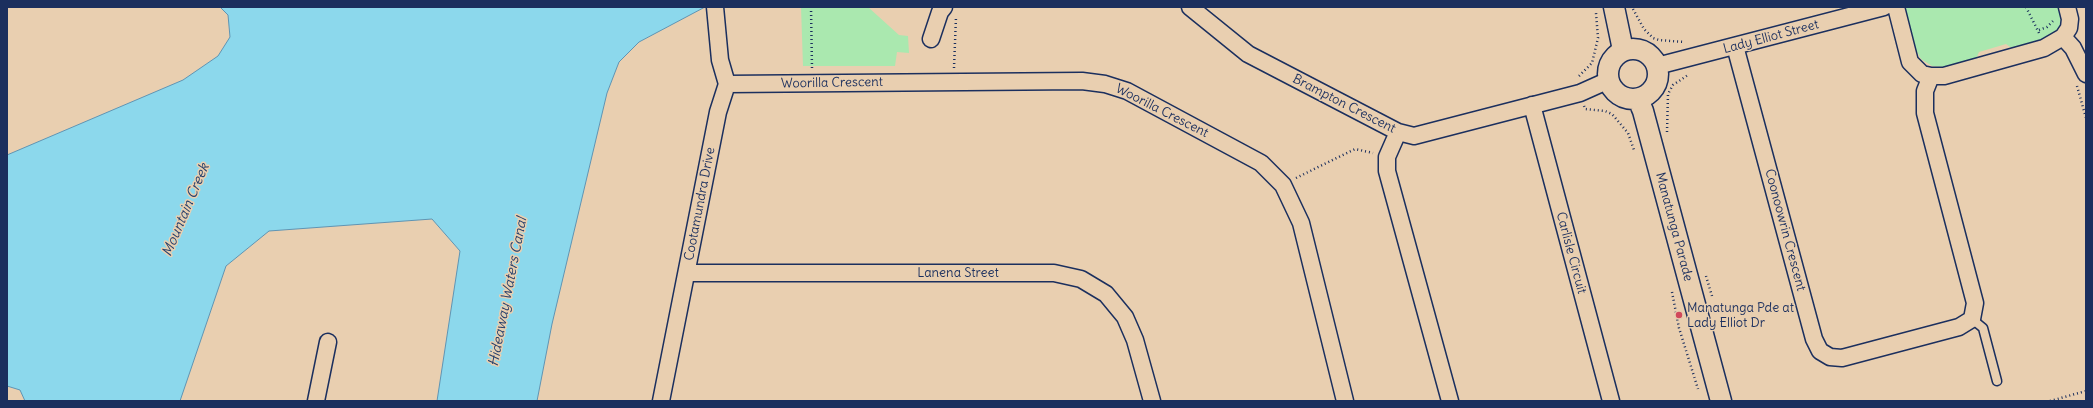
<!DOCTYPE html>
<style>
body{margin:0}
#map{position:relative;width:2093px;height:408px;overflow:hidden;background:#e9cfb0;font-family:Delius,sans-serif}
canvas{display:block}
.frame{position:absolute;inset:0;border:8px solid #1b2f5e;pointer-events:none}
</style>
<div id="map">
<canvas width="2093" height="408"></canvas>
<div class="frame"></div>
</div>
<script>
const ctx = document.querySelector('canvas').getContext('2d');
ctx.lineJoin = 'round';
function fill(path, color) { ctx.fillStyle = color; ctx.fill(path, 'evenodd'); }
const toPath = rows => new Path2D(rows.map(r => 'M' + r).join(''));
function trace(path, color, width, dash) { ctx.strokeStyle = color; ctx.lineWidth = width; ctx.lineCap = dash ? 'butt' : 'round'; ctx.setLineDash(dash || []); ctx.stroke(path); }
function label(font, color, halo, rows, align = 'center') {
  ctx.font = font + ' Delius,sans-serif'; ctx.lineWidth = 3; ctx.setLineDash([]); ctx.textBaseline = 'middle'; ctx.strokeStyle = halo; ctx.fillStyle = color; for (const [text, x, y, turn = 0] of rows) {
    ctx.save(); ctx.translate(x, y); ctx.rotate((+turn || 0) * Math.PI / 180); ctx.textAlign = isNaN(turn) ? turn : align; if (halo) ctx.strokeText(text, 0, 0); ctx.fillText(text, 0, 0); ctx.restore();
  }
}
fill(toPath([
 [801,7,868,7,899,35,908,36,909,53,897,52,895,66,803,66],
 [1904,7,2061,7,2062,13,2061,24,2057,33,2049,39,2013,49,2006,44,1979,52,1976,59,1944,67,1932,66,1921,59,1915,48]
]), '#aae8af');
const water = toPath([
 [220,7,705,7,639,42,619,62,607,93,552,324,537,401,437,401,460,251,432,219,269,231,226,266,180,401,25,401,20,390,7,386,7,155,183,80,218,56,230,37,228,15,220,7]
]);
fill(water, '#8cd8ec');
trace(water, '#5f94b3', 1);
const service = toPath([
 [1972,319,1983,328,1997,381]
]);
const minor = toPath([
 [1190,7,1248,54,1398,132,1414,136,1580,93,1609,80],
 [1896,7,1910,62,1922,74,1931,76,1944,76,2044,48,2063,37,2069,28,2070,19,2067,7],
 [2063,37,2073,48,2086,74],
 [931,39,940,12,944,7],
 [1735,46,1814,339,1820,351,1830,357,1842,358,1959,327,1972,319,1975,303,1925,113,1925,91,1931,76],
 [1657,66,1884,7],
 [727,84,1082,81,1105,84,1127,91,1261,163,1283,185,1301,223,1345,401],
 [1532,105,1611,401],
 [1398,132,1387,157,1387,171,1450,401],
 [687,273,1054,273,1081,279,1106,294,1125,317,1135,340,1152,401],
 [316,401,328,342],
 [661,401,718,112,727,84,720,60,715,7]
]);
const tertiary = toPath([
 [1614,7,1623,50],
 '1608 74a25 25 0 1 1 50 0a25 25 0 1 1-50 0Z',
 [1638,99,1643,111,1721,401]
]);
trace(service, '#1b2f5e', 11);
trace(minor, '#1b2f5e', 19);
trace(tertiary, '#1b2f5e', 23);
trace(toPath([
 [811,7,812,68],
 [2026,7,2039,33],
 [1633,9,1644,29,1653,38,1659,40,1684,42],
 [2039,30,2047,27,2054,20],
 [954,68,956,17],
 [1579,76,1592,63,1598,38,1596,13],
 [2077,86,2086,118],
 [1584,106,1585,109,1605,111,1612,114,1628,133,1634,150],
 [1667,132,1668,94,1673,85,1688,75],
 [1296,178,1355,149,1373,153],
 [1706,276,1712,296],
 [1672,292,1679,328,1698,389],
 [2050,401,2086,391]
]), '#1b2f5e', 2.5, [1, 3]);
trace(service, '#e9cfb0', 8);
trace(minor, '#e9cfb0', 16);
trace(tertiary, '#e9cfb0', 20);
for (const [x, y, r, color] of [
 [1679,315,4,"#d1495b"]
]) { const dot = new Path2D(); dot.arc(x, y, r, 0, 2 * Math.PI); ctx.fillStyle = color; ctx.fill(dot); trace(dot, '#e9cfb0', 1.5); }
label('13px', '#1b2f5e', '#e9cfb0', [
 ["Lady Elliot Street",1771,37,-15],
 ["Woorilla Crescent",832,83,-1],
 ["Brampton Crescent",1344,104,27],
 ["Woorilla Crescent",1162,111,27],
 ["Cootamundra Drive",700,204,-79],
 ["Manatunga Parade",1674,227,75],
 ["Coonoowrin Crescent",1785,230,75],
 ["Carlisle Circuit",1571,253,75],
 ["Lanena Street",958,273]
]);
label('13px', '#1b2f5e', '#e9cfb0', [
 ["Manatunga Pde at",1687,308],
 ["Lady Elliot Dr",1687,323]
], 'left');
label('italic 14px', '#26406c', '#e9cfb0', [
 ["Mountain Creek",186,210,-67],
 ["Hideaway Waters Canal",508,292,-79]
]);
</script>
